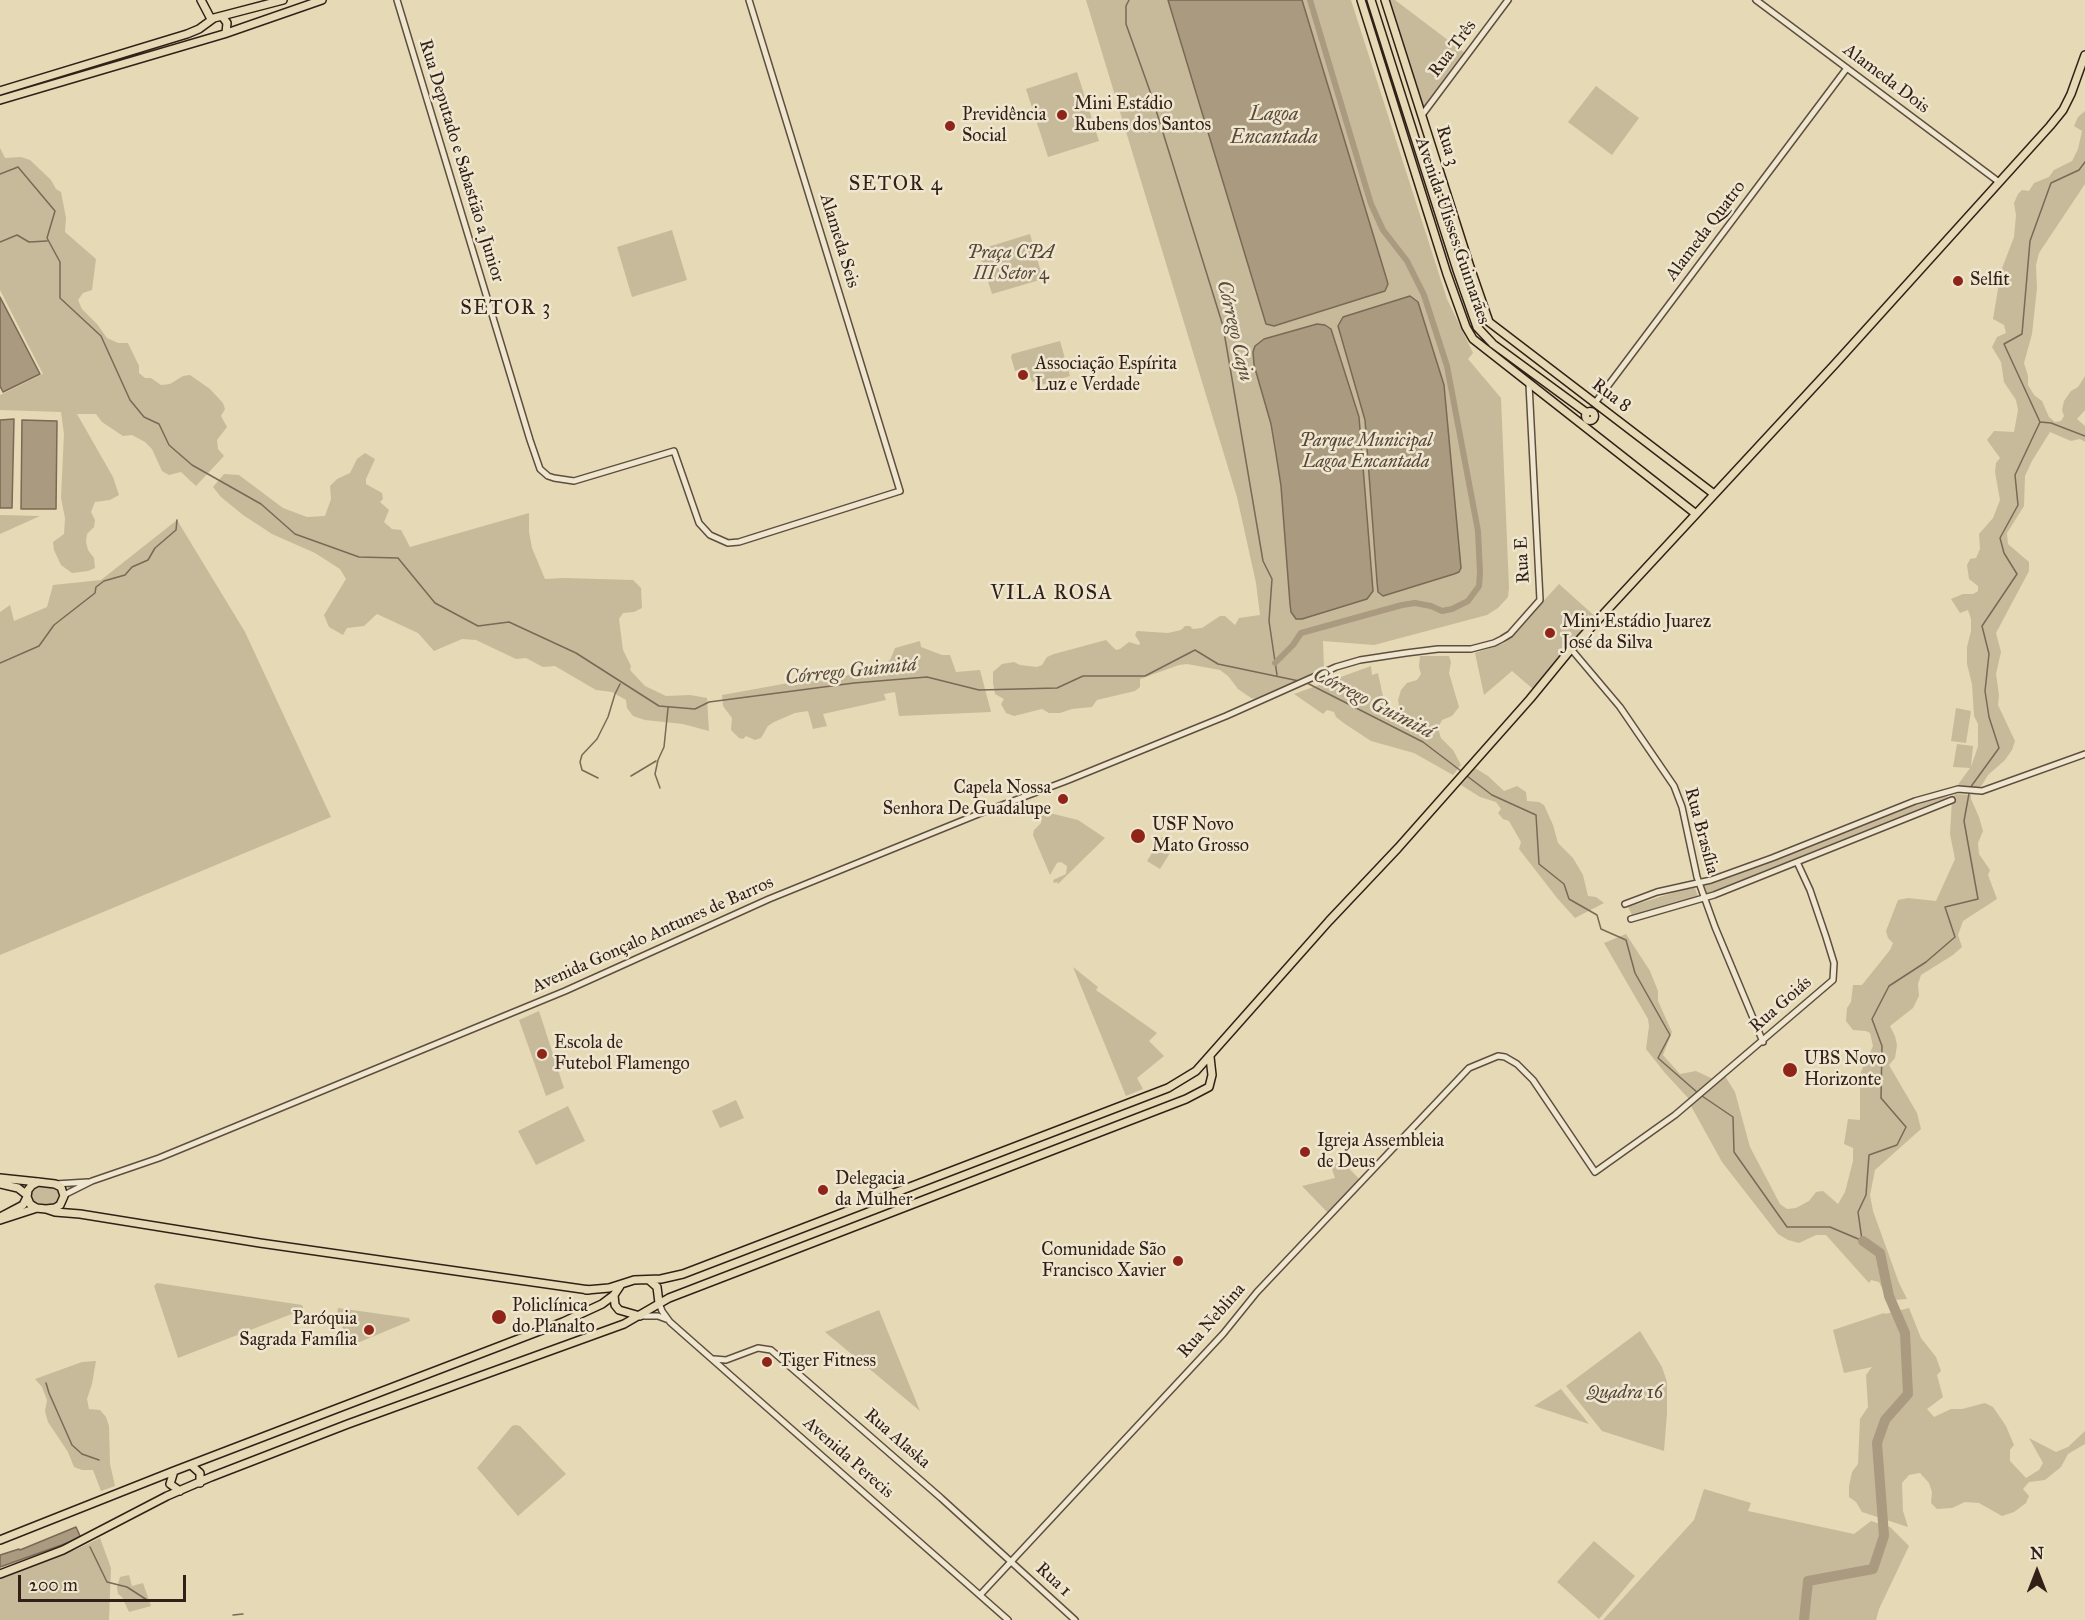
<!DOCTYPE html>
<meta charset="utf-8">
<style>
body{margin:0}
#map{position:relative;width:2085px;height:1620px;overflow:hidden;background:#e6d9b5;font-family:"IM FELL Great Primer",serif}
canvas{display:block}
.north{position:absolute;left:2007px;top:1542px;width:60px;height:60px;-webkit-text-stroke:4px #efe6cf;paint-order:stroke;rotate:0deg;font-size:16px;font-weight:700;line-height:24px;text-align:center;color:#322018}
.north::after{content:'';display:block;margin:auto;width:21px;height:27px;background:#322018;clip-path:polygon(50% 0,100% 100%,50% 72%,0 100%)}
.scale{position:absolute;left:18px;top:1575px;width:168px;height:27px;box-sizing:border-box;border:3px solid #322018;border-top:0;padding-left:8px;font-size:18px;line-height:21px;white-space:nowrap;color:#322018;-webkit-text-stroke:4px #efe6cf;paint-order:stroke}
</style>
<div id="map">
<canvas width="2085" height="1620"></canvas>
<div class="north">N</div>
<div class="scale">200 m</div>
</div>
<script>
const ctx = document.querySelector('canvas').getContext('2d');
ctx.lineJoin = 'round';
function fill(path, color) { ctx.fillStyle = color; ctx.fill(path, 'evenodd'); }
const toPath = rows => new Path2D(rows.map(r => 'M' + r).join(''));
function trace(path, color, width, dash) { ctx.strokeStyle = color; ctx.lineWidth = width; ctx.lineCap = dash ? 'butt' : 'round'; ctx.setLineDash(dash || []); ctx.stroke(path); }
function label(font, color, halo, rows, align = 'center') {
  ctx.font = font + ' "IM FELL Great Primer",serif'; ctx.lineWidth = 5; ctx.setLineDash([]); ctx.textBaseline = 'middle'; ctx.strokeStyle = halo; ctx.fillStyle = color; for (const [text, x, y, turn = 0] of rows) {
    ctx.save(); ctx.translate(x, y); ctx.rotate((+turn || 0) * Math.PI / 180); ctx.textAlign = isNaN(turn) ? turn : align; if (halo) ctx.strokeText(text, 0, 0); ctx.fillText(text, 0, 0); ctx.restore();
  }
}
fill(toPath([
 [1086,0,1351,0,1447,299,1473,353,1468,359,1501,398,1509,588,1508,597,1498,608,1487,615,1374,645,1323,641,1324,668,1256,699,1251,698,1238,689,1228,676,1220,670,1187,664,1179,665,1140,679,1140,687,1135,691,1097,700,1092,707,1072,709,1060,713,1049,713,1042,709,1014,716,1006,713,1001,704,1004,699,995,694,993,683,993,672,1002,664,1014,662,1020,665,1037,667,1042,665,1047,657,1054,654,1106,640,1116,650,1120,649,1129,642,1139,645,1140,643,1135,635,1137,631,1168,633,1181,630,1185,626,1190,626,1193,629,1202,628,1220,616,1225,616,1235,625,1239,618,1260,615,1256,583,1237,497],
 [1387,0,1395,0,1465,53,1423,110],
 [1077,72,1099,141,1048,157,1026,89],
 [1596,86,1639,118,1612,155,1568,122],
 [2085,111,2085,184,2039,253,2036,265,2037,288,2032,334,2024,363,2028,376,2028,385,2034,395,2042,401,2049,417,2055,422,2061,421,2064,416,2062,410,2064,401,2071,391,2078,387,2085,376,2085,410,2077,419,2085,426,2085,442,2080,439,2071,441,2050,432,2032,461,2025,476,2024,506,2007,533,2008,544,2029,562,2029,571,1996,633,2001,652,1996,674,1999,695,1998,705,2015,741,2012,750,2005,760,1988,775,1980,788,1957,786,1970,768,1953,767,1957,744,1973,746,1971,767,1978,746,1978,724,1974,716,1972,684,1967,664,1967,647,1971,631,1971,619,1968,610,1960,613,1951,599,1963,594,1973,594,1978,591,1978,586,1969,579,1967,565,1970,559,1976,558,1980,549,1979,534,1993,518,2000,500,1995,472,1996,463,2000,458,1987,440,1994,431,2014,432,2018,410,2016,400,2004,382,2001,362,1992,347,1997,337,2006,333,2004,325,1993,319,2001,271,2014,237,2016,215,2014,203,2018,194,2022,190,2029,191,2034,183,2049,177,2054,170,2072,161,2078,149,2082,131,2074,126,2078,117],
 [0,148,5,158,21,157,30,160,51,180,56,189,61,192,66,218,65,232,96,259,92,290,83,293,78,300,82,309,97,324,107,338,118,343,128,343,139,366,139,373,145,378,151,378,161,385,170,384,183,376,190,375,210,389,223,403,225,409,221,416,227,427,217,440,218,449,224,456,196,486,181,472,169,475,162,471,152,449,145,442,132,435,123,436,102,422,96,414,77,414,113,477,119,495,110,500,95,502,91,512,95,520,94,527,87,534,86,542,88,550,94,558,95,568,88,571,72,573,61,565,54,550,53,542,64,534,65,518,61,498,64,434,61,412,0,410,0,395,43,374,0,290],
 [672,230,687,280,632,297,617,247],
 [1030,234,1043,279,992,294,978,250],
 [1060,341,1070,376,1041,385,1039,380,1032,382,1027,367,1015,371,1011,357,1012,354],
 [365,453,375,459,366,479,366,484,382,493,383,499,380,502,389,510,384,522,392,529,401,530,410,547,529,513,529,532,532,548,545,579,563,578,633,580,641,588,642,608,634,612,623,613,619,619,623,650,631,666,630,670,645,686,666,696,690,695,707,698,709,731,683,724,645,720,633,716,627,708,626,700,612,692,596,690,555,666,543,667,526,658,516,659,476,640,462,639,434,651,418,633,377,614,364,626,347,628,343,635,329,627,324,615,346,579,340,569,315,553,272,534,243,515,221,497,213,487,224,474,239,475,283,508,307,517,325,516,331,499,330,486,337,479,350,473,357,459],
 [0,515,40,516,0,534],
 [177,520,245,632,331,817,0,955,0,612,10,605,14,621,47,607,53,585,101,580],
 [1559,584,1598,619,1533,689,1512,671,1484,695,1475,653,1505,643],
 [920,641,921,647,942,655,950,655,956,672,980,670,991,712,899,716,895,692,884,694,886,700,823,714,827,726,813,729,808,711,795,713,774,722,768,726,761,738,755,740,746,736,743,739,739,738,731,730,732,718,723,706,722,695,794,682,833,680,885,663,890,660,895,648],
 [1420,656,1449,656,1451,662,1449,673,1459,707,1452,716,1442,720,1438,728,1441,738,1453,750,1461,765,1453,775,1414,753,1371,741,1345,724,1336,717,1334,712,1327,710,1323,714,1294,694,1371,666,1372,675,1378,673,1387,715,1395,718,1400,711,1398,700,1401,690,1407,683,1417,680,1421,674,1419,667],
 [1956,708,1971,711,1966,743,1951,741],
 [1475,768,1488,776,1504,791,1517,786,1526,792,1527,801,1539,802,1544,805,1553,825,1558,843,1573,858,1583,875,1588,896,1596,897,1604,903,1575,918,1557,898,1519,849,1521,842,1509,821,1503,819,1498,813,1501,809,1496,802,1480,797,1461,785],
 [1955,794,1971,795,1971,799,1979,817,1983,831,1978,843,1979,854,1990,870,1988,875,1997,899,1963,921,1958,935,1962,947,1953,955,1921,975,1918,984,1919,996,1913,1008,1890,1026,1895,1036,1897,1045,1895,1058,1889,1065,1917,1113,1921,1129,1875,1170,1870,1195,1873,1211,1899,1283,1907,1299,1894,1300,1885,1294,1879,1282,1871,1280,1869,1283,1826,1235,1816,1235,1799,1243,1788,1240,1778,1234,1722,1162,1691,1106,1725,1076,1735,1092,1750,1147,1780,1204,1787,1209,1796,1208,1809,1201,1816,1192,1823,1191,1838,1204,1845,1192,1853,1161,1853,1148,1844,1144,1848,1119,1860,1120,1860,1074,1873,1046,1870,1033,1866,1031,1853,1030,1846,1021,1847,1008,1851,1002,1853,985,1862,985,1890,950,1893,943,1888,938,1886,931,1898,900,1908,898,1936,901,1955,859,1950,834,1952,800],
 [1944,795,1948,797,1707,894,1704,885,1889,813],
 [1030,808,1078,820,1105,838,1058,884,1057,882,1054,883,1053,880,1066,874,1067,866,1061,862,1057,863,1050,875,1033,835,1034,830,1041,823,1041,816],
 [1162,837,1175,845,1160,869,1147,861],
 [1694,886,1698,896,1633,917,1628,907],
 [1626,934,1650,971,1658,991,1658,1001,1672,1032,1663,1055,1680,1074,1696,1071,1713,1079,1689,1099,1665,1073,1646,1049,1649,1026,1648,1019,1604,943],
 [1073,967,1098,987,1096,990,1157,1033,1149,1041,1164,1056,1137,1078,1143,1089,1126,1096],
 [539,1011,564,1088,546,1096,519,1020],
 [736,1100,744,1118,720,1128,712,1111],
 [568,1106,585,1141,536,1165,518,1131],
 [1342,1161,1361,1181,1329,1214,1302,1186,1335,1178,1331,1166],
 [37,1185,55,1188,59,1193,57,1202,49,1205,33,1202,30,1199,30,1192],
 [157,1283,302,1305,303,1307,302,1310,178,1358,154,1286],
 [338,1308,409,1318,410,1321,350,1346,337,1315],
 [1909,1308,1921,1338,1936,1357,1941,1371,1937,1375,1943,1397,1927,1409,1934,1417,1951,1409,1962,1409,1985,1403,1993,1407,2006,1426,2014,1445,2010,1450,2010,1461,2026,1478,2039,1470,2043,1463,2029,1438,2056,1452,2068,1447,2085,1431,2085,1444,2068,1454,2061,1467,2045,1480,2029,1482,2023,1489,2029,1496,2026,1503,2014,1512,2002,1516,1979,1503,1965,1502,1952,1508,1937,1509,1931,1503,1932,1492,1929,1483,1920,1473,1909,1475,1902,1483,1903,1511,1908,1527,1862,1512,1856,1502,1849,1497,1849,1486,1852,1472,1858,1464,1860,1419,1868,1407,1866,1375,1872,1367,1844,1373,1833,1330,1884,1313,1885,1314],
 [879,1310,920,1411,825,1332],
 [1640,1331,1662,1367,1667,1382,1667,1413,1664,1451,1602,1431,1566,1386],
 [96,1361,92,1384,87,1399,89,1409,100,1410,106,1417,109,1426,110,1464,115,1486,101,1491,93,1470,82,1470,74,1467,68,1452,48,1422,45,1411,47,1400,42,1387,35,1379,82,1362],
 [1561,1389,1589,1424,1534,1406],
 [515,1425,520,1426,566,1474,518,1516,477,1468,512,1426],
 [1704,1489,1751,1503,1748,1511,1854,1534,1871,1521,1890,1527,1909,1546,1879,1609,1876,1620,1603,1620,1694,1520],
 [100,1538,111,1568,109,1620,0,1620,0,1578,77,1549],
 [1594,1541,1635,1576,1599,1619,1557,1582],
 [129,1575,132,1586,143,1583,151,1606,129,1612,122,1597,118,1594,117,1587,120,1577]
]), '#c7ba9a');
const water = toPath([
 [1168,0,1302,0,1386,277,1388,284,1385,291,1274,326,1266,324,1168,0],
 [1410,296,1418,302,1444,385,1461,568,1459,572,1454,574,1383,596,1378,592,1377,582,1365,420,1338,326,1343,317,1410,296],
 [0,297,40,374,3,392,0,386,0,297],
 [1317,324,1325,325,1331,329,1359,417,1373,591,1367,599,1302,619,1296,619,1291,612,1290,604,1281,486,1276,454,1271,424,1254,365,1253,352,1255,346,1264,339,1317,324],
 [14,419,12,508,0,508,0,420,14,419],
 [22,420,57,421,56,509,21,509,22,420],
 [76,1527,81,1538,0,1567,0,1555,19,1549,20,1550,76,1527]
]);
fill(water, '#a99a80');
trace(water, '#796956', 1.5);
trace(toPath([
 [1129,0,1126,6,1126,24,1151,94,1223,326,1263,561,1272,579,1269,621,1277,675],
 [0,174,18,167,55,211,47,238,60,262,60,298,101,336,130,400,144,417,159,424,169,445,192,465,261,504,295,534,359,557,398,558,435,603,478,626,509,622,576,653,659,706,695,709,709,702,854,683,927,677,979,690,1057,688,1083,676,1145,676,1195,650,1218,664,1299,681],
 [0,242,17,235,29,242,47,241],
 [2040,422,2051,423,2085,436],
 [0,663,39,646,54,625,95,593,96,587,104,581,125,575,132,567,148,560,155,548,176,530,177,520],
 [1307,683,1423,742,1461,771],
 [631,776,656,761],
 [1467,776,1492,795,1536,815,1539,864,1564,884,1569,899,1597,915,1601,929,1626,940,1635,973,1670,1035,1658,1058,1698,1093],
 [598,778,582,770,580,762,582,755,597,739,608,717,615,694,620,684],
 [660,788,655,774,658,760,664,747,668,708],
 [1702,1096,1733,1117,1734,1152,1787,1227,1830,1227,1863,1241],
 [1862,1240,1858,1212,1866,1195,1869,1155,1897,1145,1906,1127,1881,1098,1882,1046,1872,1019,1889,986,1926,962,1955,937,1945,907,1978,899,1964,821,1970,788,1999,748,1989,717,1985,691,1989,654,1982,626,2017,574,2004,553,2000,538,2018,505,2015,475,2040,422,2004,344,2022,334,2030,241,2051,183,2079,170,2085,162],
 [46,1383,49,1393,72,1445,82,1454,99,1460],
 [90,1547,107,1582,127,1587,147,1600],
 [233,1615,243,1614]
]), '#796956', 1.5);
trace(toPath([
 [1275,663,1293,645,1301,633,1402,605,1415,603,1431,606,1442,611,1452,609,1468,601,1479,586,1480,573,1478,531,1447,366,1424,295,1407,261,1383,230,1371,204,1310,0]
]), '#a99a80', 6);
trace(toPath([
 [1804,1620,1808,1581,1873,1569,1884,1536,1877,1443,1885,1420,1908,1394,1905,1333,1889,1296,1880,1253,1863,1241]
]), '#a99a80', 10);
const minor = toPath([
 [397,0,530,440,540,469,548,476,554,478,574,481,674,451,699,523,710,535,728,543,739,542,900,491,749,0],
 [1756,0,1999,182],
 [1422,115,1508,0],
 [1595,403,1847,68],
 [1571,649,1620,707,1674,786,1682,807,1697,877,1715,927,1763,1042],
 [1625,904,1657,892,1711,880,1772,858,1915,801,1958,789,1982,791,2085,754],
 [1631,919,1714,895,1952,800],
 [55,1184,88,1182],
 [64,1195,92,1181,159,1158,565,991,769,899,981,813,1066,781,1226,716,1336,667,1360,660,1406,653,1438,649,1471,649,1494,643,1502,639,1510,634,1540,600,1529,384],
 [659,1303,662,1311,670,1322,1008,1620],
 [640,1316,658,1316,666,1319],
 [714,1359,726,1360,758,1348,771,1350,941,1498,1075,1620],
 [980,1595,1223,1334,1257,1292,1469,1068,1498,1056,1505,1057,1517,1064,1533,1080,1595,1172,1675,1115,1833,980,1834,963,1826,937,1810,890,1797,862]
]);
const major = toPath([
 [201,0,211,19],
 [1361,0,1447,274,1466,327,1473,339,1696,514],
 [1371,0,1457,270,1477,327,1493,344,1587,413],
 [1385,0,1470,267,1489,322,1714,494],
 [222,16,227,23,226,33],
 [0,91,187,34,199,29,214,18,283,0],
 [0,100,224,34,322,0],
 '1585.5 416a4.5 4.5 0 1 1 9 0a4.5 4.5 0 1 1-9 0Z',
 [0,1178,38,1182],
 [38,1182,55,1184,61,1187,64,1196,60,1205,55,1208,46,1209,36,1208,30,1204,27,1197,28,1190,32,1185,38,1182],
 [0,1184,18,1188,27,1195],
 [46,1209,55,1212,80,1214,260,1243,589,1290],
 [2,1216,23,1205,27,1197],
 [0,1220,37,1208],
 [649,1280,657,1287,659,1303],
 [586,1290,609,1288,634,1280,661,1279,683,1274,1168,1088,1196,1071,1329,921,1398,848,1530,699,1571,649,1835,364,2050,126,2063,110,2071,94,2085,55],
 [614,1295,615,1305,619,1310,640,1316],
 [191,1465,200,1473,200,1483],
 [174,1471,170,1484,180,1491],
 [0,1540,174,1471,563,1322,602,1304,614,1295,620,1286],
 [0,1574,63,1550,167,1496,211,1477,348,1424,624,1324,669,1298,1186,1099,1209,1087,1212,1075,1210,1057]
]);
trace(minor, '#5f4e3f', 8);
trace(major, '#322018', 10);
trace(minor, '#efe6cf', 5);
trace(major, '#e6d9b5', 7);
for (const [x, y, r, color] of [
 [1062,115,6,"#8f2418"],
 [950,126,6,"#8f2418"],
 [1958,281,6,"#8f2418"],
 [1023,375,6,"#8f2418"],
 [1550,633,6,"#8f2418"],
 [1063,799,6,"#8f2418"],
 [1138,836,8,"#8f2418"],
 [542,1054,6,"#8f2418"],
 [1790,1070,8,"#8f2418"],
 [1305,1152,6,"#8f2418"],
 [823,1190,6,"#8f2418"],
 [1178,1261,6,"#8f2418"],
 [499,1317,8,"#8f2418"],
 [369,1330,6,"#8f2418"],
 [767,1362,6,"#8f2418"]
]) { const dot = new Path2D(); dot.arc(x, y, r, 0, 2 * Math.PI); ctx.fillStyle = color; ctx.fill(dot); trace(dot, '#efe6cf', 2); }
label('18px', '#322018', '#efe6cf', [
 ["Rua Três",1453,49,-53],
 ["Alameda Dois",1886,79,37],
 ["Rua 3",1447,146,73],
 ["Rua Deputado e Sabastião a Junior",461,161,73],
 ["Avenida Ulisses Guimarães",1452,231,71],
 ["Alameda Quatro",1706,231,-53],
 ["Alameda Seis",839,241,73],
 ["Rua 8",1611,396,37],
 ["Rua E",1523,560,-93],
 ["Rua Brasília",1701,831,75],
 ["Avenida Gonçalo Antunes de Barros",653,935,-24],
 ["Rua Goiás",1781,1005,-41],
 ["Rua Neblina",1212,1321,-49],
 ["Rua Alaska",897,1439,41],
 ["Avenida Perecis",848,1458,41],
 ["Rua 1",1053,1580,43]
]);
label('18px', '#322018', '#efe6cf', [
 ["Mini Estádio",1074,105],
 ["Rubens dos Santos",1074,126],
 ["Previdência",962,116],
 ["Social",962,137],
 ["Selfit",1970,281],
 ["Associação Espírita",1035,365],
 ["Luz e Verdade",1035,386],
 ["Mini Estádio Juarez",1562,623],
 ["José da Silva",1562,644],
 ["Capela Nossa",1051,789,"right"],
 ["Senhora De Guadalupe",1051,810,"right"],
 ["USF Novo",1152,826],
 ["Mato Grosso",1152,847],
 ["Escola de",554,1044],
 ["Futebol Flamengo",554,1065],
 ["UBS Novo",1804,1060],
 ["Horizonte",1804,1081],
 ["Igreja Assembleia",1317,1142],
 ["de Deus",1317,1163],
 ["Delegacia",835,1180],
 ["da Mulher",835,1201],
 ["Comunidade São",1166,1251,"right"],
 ["Francisco Xavier",1166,1272,"right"],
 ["Policlínica",512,1307],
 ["do Planalto",512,1328],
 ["Paróquia",357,1320,"right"],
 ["Sagrada Família",357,1341,"right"],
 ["Tiger Fitness",779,1362]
], 'left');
label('italic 18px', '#574638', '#efe6cf', [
 ["Praça CPA",1011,254],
 ["III Setor 4",1011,275],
 ["Parque Municipal",1366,442],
 ["Lagoa Encantada",1366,463],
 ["Quadra 16",1625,1394]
]);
label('italic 20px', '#5c4b3c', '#efe6cf', [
 ["Lagoa",1274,115],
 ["Encantada",1274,138],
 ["Córrego Caju",1234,331,77],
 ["Córrego Guimitá",851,672,-6],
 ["Córrego Guimitá",1373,704,27]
]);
ctx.letterSpacing = '1.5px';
label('20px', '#322018', '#efe6cf', [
 ["SETOR 4",896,185],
 ["SETOR 3",506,309],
 ["VILA ROSA",1052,594]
]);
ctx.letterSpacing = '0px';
</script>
